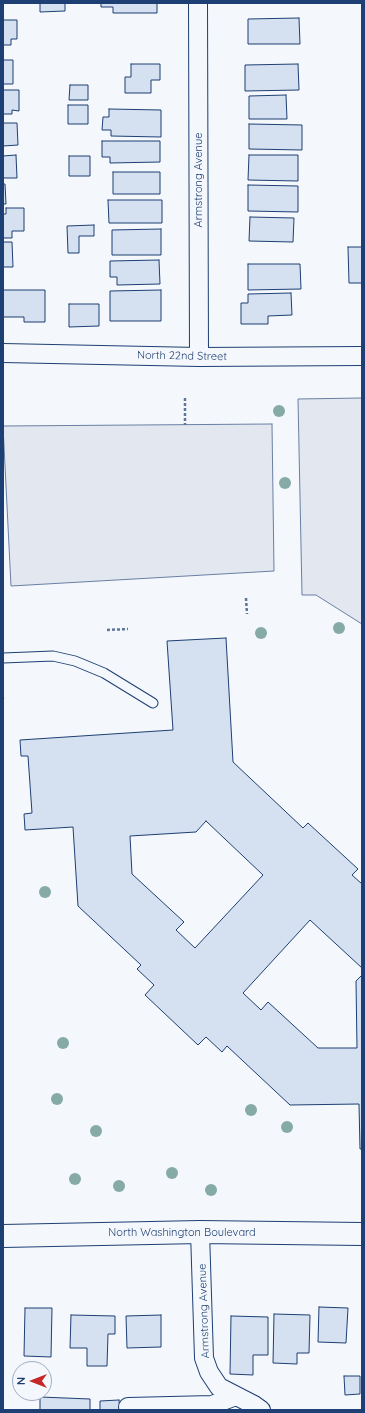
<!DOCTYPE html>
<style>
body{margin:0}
#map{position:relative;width:365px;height:1413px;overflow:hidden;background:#f4f7fb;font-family:Quicksand,sans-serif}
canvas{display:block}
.frame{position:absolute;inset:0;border:4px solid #1d3f73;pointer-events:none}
.north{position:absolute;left:12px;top:1361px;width:40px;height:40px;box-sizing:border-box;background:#f4f7fb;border:1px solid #9eadc5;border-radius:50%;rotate:270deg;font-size:11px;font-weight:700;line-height:16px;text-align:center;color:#1d3f73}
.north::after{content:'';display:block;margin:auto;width:14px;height:18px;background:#c62828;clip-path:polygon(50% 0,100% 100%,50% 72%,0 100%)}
</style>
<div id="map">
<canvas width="365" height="1413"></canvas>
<div class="frame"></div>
<div class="north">N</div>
</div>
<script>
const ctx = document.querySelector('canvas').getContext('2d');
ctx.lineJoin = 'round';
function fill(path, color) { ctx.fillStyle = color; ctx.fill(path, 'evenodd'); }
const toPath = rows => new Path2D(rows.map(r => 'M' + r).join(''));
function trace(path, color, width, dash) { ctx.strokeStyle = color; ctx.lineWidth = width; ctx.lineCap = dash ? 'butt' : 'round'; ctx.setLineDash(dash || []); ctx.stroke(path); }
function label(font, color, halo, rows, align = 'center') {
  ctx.font = font + ' Quicksand,sans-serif'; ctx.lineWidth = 3; ctx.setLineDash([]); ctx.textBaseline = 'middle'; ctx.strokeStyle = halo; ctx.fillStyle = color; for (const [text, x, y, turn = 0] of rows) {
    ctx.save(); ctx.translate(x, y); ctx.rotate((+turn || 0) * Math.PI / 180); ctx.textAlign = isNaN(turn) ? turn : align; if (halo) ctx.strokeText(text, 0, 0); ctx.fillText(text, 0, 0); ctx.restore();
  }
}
const parking = toPath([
 [362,398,362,624,316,595,302,595,298,399,362,398],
 [272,424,274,571,11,586,3,426,272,424]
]);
fill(parking, '#e3e8f0');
trace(parking, '#687fa3', 1);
const building = toPath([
 [40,3,65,3,65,11,40,12,40,3],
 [101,3,157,3,157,13,113,13,113,7,101,7,101,3],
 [299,18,300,44,248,44,248,19,299,18],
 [3,20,17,20,17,39,11,39,11,45,3,45,3,20],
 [3,60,13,60,13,84,3,84,3,60],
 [131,64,160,64,160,80,151,80,151,93,125,93,125,77,131,77,131,64],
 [298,64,299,90,245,91,245,65,298,64],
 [70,85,88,85,88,100,69,100,70,85],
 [3,90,19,90,19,111,12,110,12,114,3,114,3,90],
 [286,95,287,119,249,119,249,96,286,95],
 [68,105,88,105,88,124,68,124,68,105],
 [109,109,161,110,161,137,111,136,111,130,102,130,103,117,109,117,109,109],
 [3,123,17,123,18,145,3,146,3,123],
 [249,124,302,125,302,150,249,149,249,124],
 [102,141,160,141,160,162,110,163,110,157,102,157,102,141],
 [16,155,17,178,3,178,3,156,16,155],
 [249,155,298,155,298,181,248,180,249,155],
 [69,156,90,156,90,176,69,176,69,156],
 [113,172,160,172,160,194,113,194,113,172],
 [3,184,5,184,6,204,3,204,3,184],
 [248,185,298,186,298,212,248,211,248,185],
 [108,200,162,200,162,223,109,223,108,200],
 [6,208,24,208,24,231,12,231,12,238,3,238,3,214,6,214,6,208],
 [250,217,294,218,293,242,249,241,250,217],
 [94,225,94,236,79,236,79,253,68,253,67,226,94,225],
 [161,229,161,255,112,255,112,230,161,229],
 [3,242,12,242,13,267,3,267,3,242],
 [348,247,362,247,362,283,349,283,348,247],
 [159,260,160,284,117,285,117,277,110,277,110,261,159,260],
 [248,264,300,264,301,289,248,290,248,264],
 [3,290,45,290,45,322,24,322,24,317,3,317,3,290],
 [161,290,161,321,110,321,110,291,161,290],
 [291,293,292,315,268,316,268,324,241,324,241,303,248,303,248,294,291,293],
 [69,304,99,304,99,326,69,327,69,304],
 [226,638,233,762,303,828,308,823,358,869,352,875,362,884,362,968,310,920,243,993,261,1010,268,1002,318,1048,357,1048,356,981,362,975,362,1149,360,1149,359,1104,290,1105,227,1046,222,1052,206,1037,198,1045,145,995,154,985,137,969,141,965,78,906,73,827,25,830,24,814,32,813,28,756,21,756,20,740,173,730,167,641,226,638],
 [206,821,263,875,195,948,176,930,184,922,132,874,130,836,196,832,206,821],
 [319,1307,348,1308,346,1343,318,1342,319,1307],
 [25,1308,52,1308,51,1357,24,1356,25,1308],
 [274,1314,310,1315,309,1353,297,1353,297,1364,273,1363,274,1314],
 [71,1315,115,1316,115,1334,108,1334,107,1366,87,1366,87,1348,70,1348,71,1315],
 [161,1315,161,1347,127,1348,126,1316,161,1315],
 [231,1316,268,1317,268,1355,253,1355,253,1375,230,1374,231,1316],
 [344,1376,360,1376,360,1394,345,1395,344,1376],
 [40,1397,90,1399,90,1410,40,1410,40,1397],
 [119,1400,120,1410,100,1410,100,1401,119,1400]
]);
fill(building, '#d5e0f0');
trace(building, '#1d3f73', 1);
const lane = toPath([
 [3,658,53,656,75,661,104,673,153,703]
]);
const street = toPath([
 [198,3,199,357],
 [3,353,199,357,362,356],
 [200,1232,204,1358,209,1372,219,1387,254,1405,261,1410],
 [128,1407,212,1405,236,1396]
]);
const secondary = toPath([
 [3,1236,200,1232,362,1234]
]);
trace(lane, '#1d3f73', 11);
trace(street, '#1d3f73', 20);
trace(secondary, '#1d3f73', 24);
trace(toPath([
 [185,398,185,425],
 [246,598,247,614],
 [107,630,128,629],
 [3,698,3,699]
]), '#5e769c', 2.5, [3, 2]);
trace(lane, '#f4f7fb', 9);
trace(street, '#f4f7fb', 18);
trace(secondary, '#f4f7fb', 22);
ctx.fillStyle = '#86aba6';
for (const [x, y] of [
 [279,411],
 [285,483],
 [339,628],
 [261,633],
 [45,892],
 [63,1043],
 [57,1099],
 [251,1110],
 [287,1127],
 [96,1131],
 [172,1173],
 [75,1179],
 [119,1186],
 [211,1190]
]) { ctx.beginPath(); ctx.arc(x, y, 6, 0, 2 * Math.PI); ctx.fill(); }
label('11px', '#1d3f73', '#f4f7fb', [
 ["Armstrong Avenue",199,180,-90],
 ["North 22nd Street",182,356,1],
 ["North Washington Boulevard",182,1233],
 ["Armstrong Avenue",204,1311,-92]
]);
</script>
